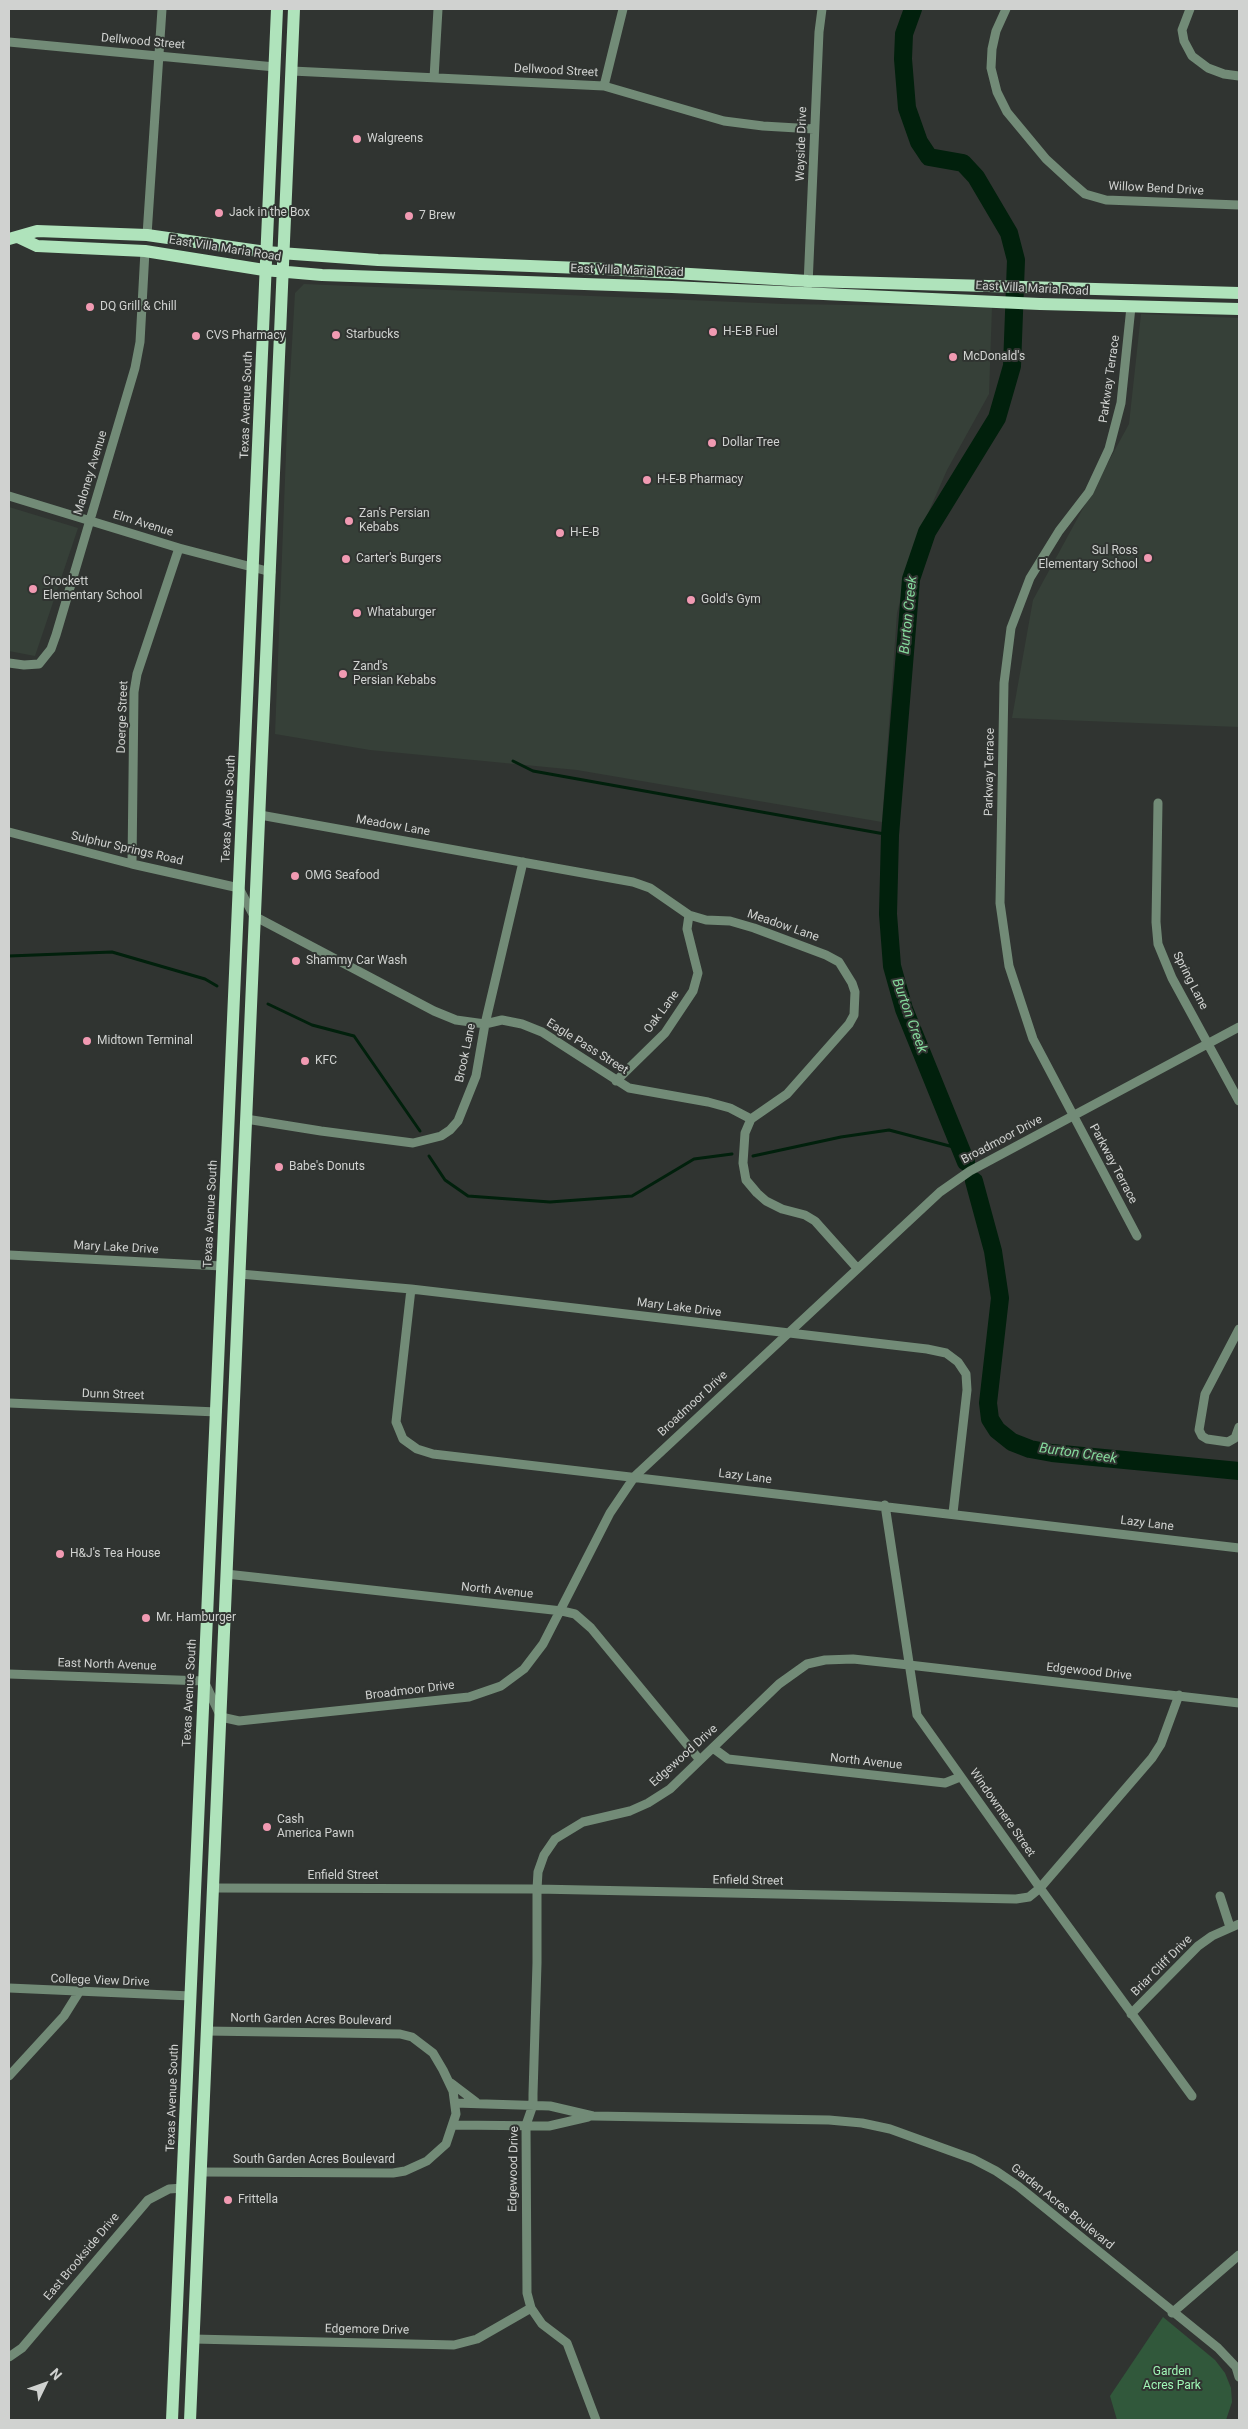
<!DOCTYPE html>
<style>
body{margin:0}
#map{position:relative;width:1248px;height:2429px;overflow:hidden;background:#303431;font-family:Roboto,sans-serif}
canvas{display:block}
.frame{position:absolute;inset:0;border:10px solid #d0d2d0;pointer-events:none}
.north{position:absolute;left:20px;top:2359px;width:50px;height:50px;-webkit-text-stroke:4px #303431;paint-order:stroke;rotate:48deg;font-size:14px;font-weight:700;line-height:20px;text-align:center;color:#d0d2d0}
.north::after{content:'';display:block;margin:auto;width:18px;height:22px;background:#d0d2d0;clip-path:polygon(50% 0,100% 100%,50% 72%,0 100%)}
</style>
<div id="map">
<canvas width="1248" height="2429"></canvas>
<div class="frame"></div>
<div class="north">N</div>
</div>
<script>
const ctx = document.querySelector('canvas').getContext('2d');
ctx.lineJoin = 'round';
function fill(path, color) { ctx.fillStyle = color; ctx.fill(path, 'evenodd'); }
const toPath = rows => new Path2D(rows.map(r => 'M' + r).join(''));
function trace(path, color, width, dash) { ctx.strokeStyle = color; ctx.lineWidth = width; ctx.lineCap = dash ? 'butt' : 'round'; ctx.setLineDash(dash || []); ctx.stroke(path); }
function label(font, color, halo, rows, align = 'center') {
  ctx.font = font + ' Roboto,sans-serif'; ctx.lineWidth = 4; ctx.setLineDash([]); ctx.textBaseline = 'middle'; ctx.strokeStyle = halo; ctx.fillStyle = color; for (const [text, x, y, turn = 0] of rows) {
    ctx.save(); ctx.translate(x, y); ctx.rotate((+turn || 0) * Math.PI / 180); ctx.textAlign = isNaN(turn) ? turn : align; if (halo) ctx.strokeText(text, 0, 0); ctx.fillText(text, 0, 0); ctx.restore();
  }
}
fill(toPath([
 [304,284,784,304,992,307,989,394,947,470,914,545,897,613,882,822,577,770,370,750,275,734,287,428,295,293],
 [1141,314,1239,318,1239,727,1012,718,1033,600,1129,424],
 [9,507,78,528,35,656,9,651]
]), '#364038');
fill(toPath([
 [1163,2317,1215,2360,1225,2373,1231,2388,1232,2402,1226,2420,1117,2420,1110,2396]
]), '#31583b');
trace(toPath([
 [513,761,533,771,890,835],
 [9,956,112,952,205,979,217,986],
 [268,1004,312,1025,354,1036,420,1131],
 [429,1156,445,1180,468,1196,550,1202,632,1196,694,1159,732,1154],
 [753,1156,841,1137,889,1130,961,1149]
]), '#01200c', 3);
trace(toPath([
 [913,9,904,34,903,59,907,108,919,142,929,157,963,163,976,177,1009,233,1016,260,1012,366,997,418,927,532,911,579,890,835,888,914,892,966,904,1009,966,1162],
 [974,1181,993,1251,1000,1298,988,1403,990,1419,997,1430,1012,1442,1030,1449,1052,1453,1239,1471]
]), '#01200c', 18);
trace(toPath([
 [1006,9,996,31,992,49,991,68,997,92,1007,112,1046,159,1070,181,1085,194,1106,200,1239,205],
 [1190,9,1182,30,1184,41,1192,56,1208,68,1224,74,1239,76],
 [9,42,275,67],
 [292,71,604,86,724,121,763,126,814,129],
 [434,78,438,9],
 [604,86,623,9],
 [147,235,162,9],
 [808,285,819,32,822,9],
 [1131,307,1121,403,1109,449,1089,492,1059,531,1030,578,1011,628,1004,683,1000,903,1009,966,1033,1039,1137,1236],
 [9,496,179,548,271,572],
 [9,663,24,665,39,664,51,649,56,635,135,368,140,342,145,251],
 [1158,803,1156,922,1158,944,1172,978,1239,1101],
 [260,815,633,882,650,888,689,915,706,920,730,921,754,928,826,955,839,962,852,983,855,992,854,1015,849,1024,787,1094,751,1119,745,1133,743,1163,746,1180,757,1193,766,1201,782,1209,805,1215,815,1221,857,1268],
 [9,832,132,864,239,888,254,916,434,1011,456,1020,485,1024,502,1020,522,1024,542,1032,629,1088,708,1102,730,1108,751,1119],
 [132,864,134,692,137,674,179,548],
 [616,1081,665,1033,693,991,698,973,687,929,689,915],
 [246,1119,321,1131,413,1143,441,1136,450,1130,458,1121,476,1076,485,1024,523,862],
 [9,1255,222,1266],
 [240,1274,411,1289,927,1349,946,1353,958,1362,966,1374,967,1390,953,1513],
 [411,1289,396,1422,403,1439,417,1449,433,1454,1239,1548],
 [1239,1329,1205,1394,1199,1430,1202,1436,1207,1439,1228,1442,1235,1438,1239,1427],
 [9,1403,217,1412],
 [885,1505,917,1715,1040,1888,1192,2096],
 [226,1574,562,1611,575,1614,591,1628,699,1759],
 [9,1674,204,1681,221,1717,239,1721,469,1697,501,1686,524,1669,543,1644,610,1513,635,1476,940,1192,970,1171,1239,1027],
 [713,1748,728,1759,945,1783,960,1777],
 [212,1888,537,1889,1016,1899,1029,1897,1040,1888,1152,1758,1161,1744,1179,1695],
 [1220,1896,1230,1927],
 [9,1988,191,1996],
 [1131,2014,1198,1946,1212,1936,1239,1924],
 [9,2076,64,2016,79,1992],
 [451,2083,476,2102],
 [455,2103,550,2106,593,2116,829,2120,862,2123,890,2129,973,2159,996,2171,1018,2186,1218,2348,1236,2367,1239,2377],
 [454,2125,549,2126,588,2117],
 [201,2172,393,2173,405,2171,427,2161,446,2144,456,2114,453,2091,443,2070,433,2053,412,2037,400,2034,206,2031],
 [1172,2313,1239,2255],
 [193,2339,454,2345,477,2339,531,2308],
 [9,2357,22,2348,148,2200,169,2189,183,2188],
 [596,2420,567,2343,542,2324,531,2308,527,2293,526,2125,533,2105,533,2094,537,1963,537,1889,538,1872,544,1855,555,1839,583,1822,630,1811,648,1803,670,1789,779,1684,807,1664,825,1660,853,1659,909,1665,1239,1703]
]), '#728b77', 9);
trace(toPath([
 [18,237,37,246,145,251,264,270,322,275,672,287,1040,304,1239,309],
 [9,239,37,231,147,235,266,252,378,260,606,269,808,281,1239,293],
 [172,2420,277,9],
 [190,2420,294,9]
]), '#afe3bb', 12);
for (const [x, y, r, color] of [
 [357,139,5,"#f19ab2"],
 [219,213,5,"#f19ab2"],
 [409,216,5,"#f19ab2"],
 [90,307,5,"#f19ab2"],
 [713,332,5,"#f19ab2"],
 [336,335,5,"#f19ab2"],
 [196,336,5,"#f19ab2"],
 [953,357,5,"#f19ab2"],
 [712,443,5,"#f19ab2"],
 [647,480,5,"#f19ab2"],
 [349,521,5,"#f19ab2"],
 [560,533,5,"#f19ab2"],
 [1148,558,5,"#f19ab2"],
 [346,559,5,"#f19ab2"],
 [33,589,5,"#f19ab2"],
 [691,600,5,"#f19ab2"],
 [357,613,5,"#f19ab2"],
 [343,674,5,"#f19ab2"],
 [295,876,5,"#f19ab2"],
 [296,961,5,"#f19ab2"],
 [87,1041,5,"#f19ab2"],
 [305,1061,5,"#f19ab2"],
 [279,1167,5,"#f19ab2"],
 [60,1554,5,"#f19ab2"],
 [146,1618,5,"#f19ab2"],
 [267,1827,5,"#f19ab2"],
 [228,2200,5,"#f19ab2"]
]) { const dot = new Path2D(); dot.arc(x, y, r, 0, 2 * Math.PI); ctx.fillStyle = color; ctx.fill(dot); trace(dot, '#303431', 2); }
label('12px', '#d0d2d0', '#303431', [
 ["Dellwood Street",143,42,5],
 ["Dellwood Street",556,71,3],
 ["Wayside Drive",802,144,-88],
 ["Willow Bend Drive",1156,189,3],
 ["East Villa Maria Road",225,249,9],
 ["East Villa Maria Road",627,271,2],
 ["East Villa Maria Road",1032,289,3],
 ["Parkway Terrace",1110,379,-82],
 ["Texas Avenue South",247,405,-88],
 ["Maloney Avenue",91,473,-73],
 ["Elm Avenue",143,524,17],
 ["Doerge Street",123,717,-88],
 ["Parkway Terrace",990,772,-89],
 ["Texas Avenue South",229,809,-87],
 ["Meadow Lane",393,826,10],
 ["Sulphur Springs Road",127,849,13],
 ["Meadow Lane",783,926,19],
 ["Spring Lane",1190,981,63],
 ["Oak Lane",662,1012,-53],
 ["Eagle Pass Street",587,1047,32],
 ["Brook Lane",466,1053,-78],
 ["Broadmoor Drive",1002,1140,-28],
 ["Parkway Terrace",1113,1164,62],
 ["Texas Avenue South",211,1214,-87],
 ["Mary Lake Drive",116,1248,3],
 ["Mary Lake Drive",679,1308,7],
 ["Dunn Street",113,1395,2],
 ["Broadmoor Drive",693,1404,-43],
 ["Lazy Lane",745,1477,7],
 ["Lazy Lane",1147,1524,7],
 ["North Avenue",497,1591,6],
 ["East North Avenue",107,1665,2],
 ["Edgewood Drive",1089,1672,6],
 ["Broadmoor Drive",410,1691,-7],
 ["Texas Avenue South",190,1693,-87],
 ["Edgewood Drive",684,1756,-42],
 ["North Avenue",866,1762,6],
 ["Windowmere Street",1002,1813,55],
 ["Enfield Street",343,1876],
 ["Enfield Street",748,1881,1],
 ["Briar Cliff Drive",1162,1966,-45],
 ["College View Drive",100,1981,2],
 ["North Garden Acres Boulevard",311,2020,1],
 ["Texas Avenue South",173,2098,-88],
 ["South Garden Acres Boulevard",314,2160],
 ["Edgewood Drive",514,2169,-89],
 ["Garden Acres Boulevard",1062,2207,39],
 ["East Brookside Drive",82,2257,-50],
 ["Edgemore Drive",367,2330,1]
]);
label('12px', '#d0d2d0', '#303431', [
 ["Walgreens",367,139],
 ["Jack in the Box",229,213],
 ["7 Brew",419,216],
 ["DQ Grill & Chill",100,307],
 ["H-E-B Fuel",723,332],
 ["Starbucks",346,335],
 ["CVS Pharmacy",206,336],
 ["McDonald's",963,357],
 ["Dollar Tree",722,443],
 ["H-E-B Pharmacy",657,480],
 ["Zan's Persian",359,514],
 ["Kebabs",359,528],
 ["H-E-B",570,533],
 ["Sul Ross",1138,551,"right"],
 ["Elementary School",1138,565,"right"],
 ["Carter's Burgers",356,559],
 ["Crockett",43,582],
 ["Elementary School",43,596],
 ["Gold's Gym",701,600],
 ["Whataburger",367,613],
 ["Zand's",353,667],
 ["Persian Kebabs",353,681],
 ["OMG Seafood",305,876],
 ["Shammy Car Wash",306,961],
 ["Midtown Terminal",97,1041],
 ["KFC",315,1061],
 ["Babe's Donuts",289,1167],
 ["H&J's Tea House",70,1554],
 ["Mr. Hamburger",156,1618],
 ["Cash",277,1820],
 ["America Pawn",277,1834],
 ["Frittella",238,2200]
], 'left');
label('12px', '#a0f6b6', '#303431', [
 ["Garden",1172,2372],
 ["Acres Park",1172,2386]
]);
label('italic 14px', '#85da9c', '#303431', [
 ["Burton Creek",909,615,-84],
 ["Burton Creek",909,1016,70],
 ["Burton Creek",1078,1454,8]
]);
</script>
